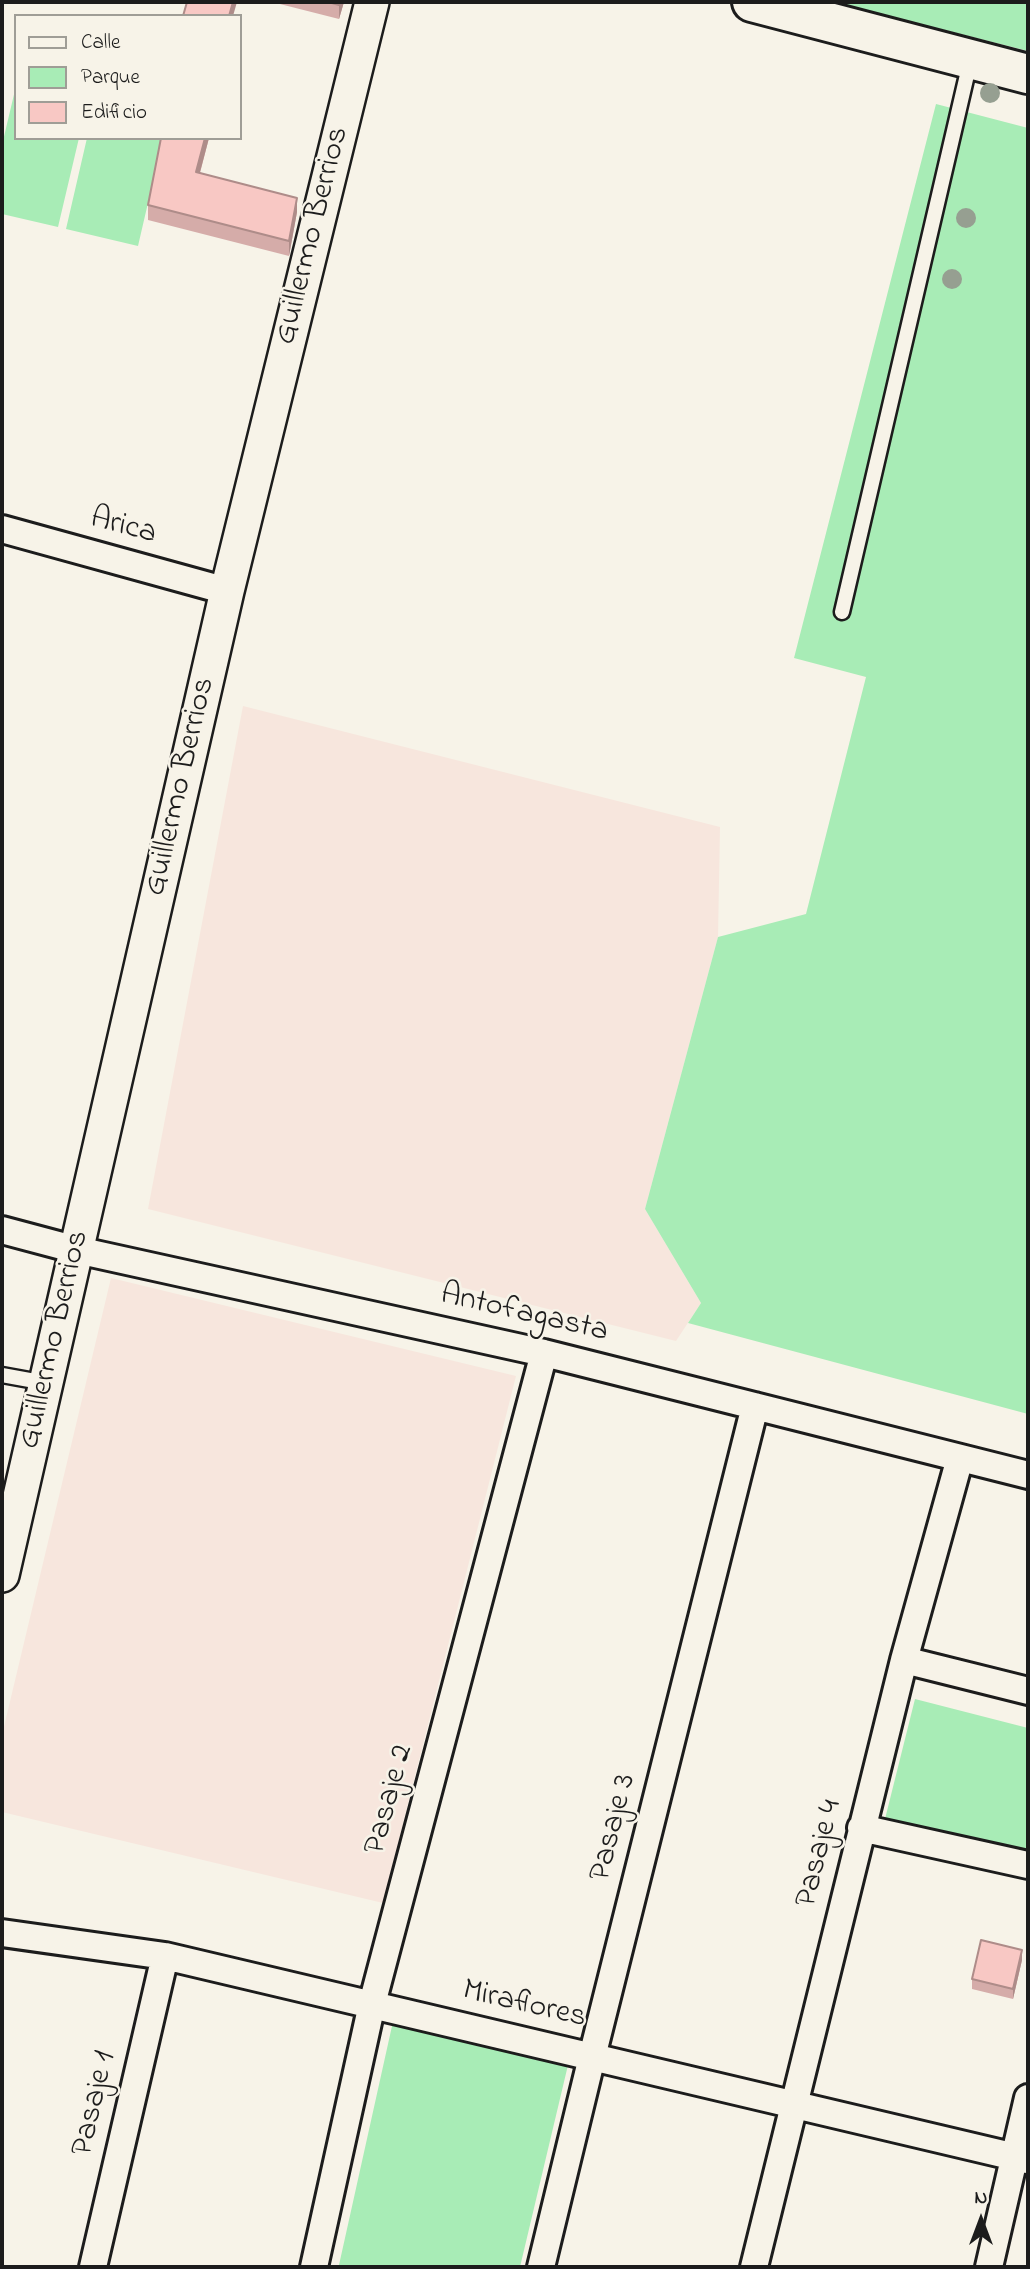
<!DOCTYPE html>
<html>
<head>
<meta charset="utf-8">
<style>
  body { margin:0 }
  #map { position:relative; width:1030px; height:2269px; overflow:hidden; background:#f7f3e8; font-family:"Indie Flower",sans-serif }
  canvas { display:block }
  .frame { position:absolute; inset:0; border:4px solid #1c1c1c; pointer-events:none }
  .legend { position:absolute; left:14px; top:14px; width:228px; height:126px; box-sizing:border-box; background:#f7f3e8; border:2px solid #9f9d96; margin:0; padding:9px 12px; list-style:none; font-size:21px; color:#1c1c1c }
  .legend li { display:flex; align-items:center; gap:14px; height:35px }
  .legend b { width:35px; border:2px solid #9f9d96 }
  .north { position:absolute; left:946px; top:2185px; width:70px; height:70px; -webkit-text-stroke:5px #f7f3e8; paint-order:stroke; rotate:0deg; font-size:19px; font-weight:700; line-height:28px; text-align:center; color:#1c1c1c }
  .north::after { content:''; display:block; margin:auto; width:24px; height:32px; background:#1c1c1c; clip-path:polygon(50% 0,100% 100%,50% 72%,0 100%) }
</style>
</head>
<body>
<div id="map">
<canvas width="1030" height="2269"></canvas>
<div class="frame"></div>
<ul class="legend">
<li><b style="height:9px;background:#f7f3e8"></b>Calle</li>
<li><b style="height:19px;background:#a8ecb6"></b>Parque</li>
<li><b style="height:19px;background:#f8c8c4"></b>Edificio</li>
</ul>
<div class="north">N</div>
</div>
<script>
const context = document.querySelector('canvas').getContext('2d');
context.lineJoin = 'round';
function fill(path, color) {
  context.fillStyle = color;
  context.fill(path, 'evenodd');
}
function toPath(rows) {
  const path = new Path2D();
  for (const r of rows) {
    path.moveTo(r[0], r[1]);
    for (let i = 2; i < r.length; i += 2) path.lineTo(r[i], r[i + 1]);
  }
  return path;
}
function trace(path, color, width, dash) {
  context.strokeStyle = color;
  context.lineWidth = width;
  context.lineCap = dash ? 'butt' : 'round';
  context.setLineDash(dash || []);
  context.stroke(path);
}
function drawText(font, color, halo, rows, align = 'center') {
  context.font = font + ' "Indie Flower",sans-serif';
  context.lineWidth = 5;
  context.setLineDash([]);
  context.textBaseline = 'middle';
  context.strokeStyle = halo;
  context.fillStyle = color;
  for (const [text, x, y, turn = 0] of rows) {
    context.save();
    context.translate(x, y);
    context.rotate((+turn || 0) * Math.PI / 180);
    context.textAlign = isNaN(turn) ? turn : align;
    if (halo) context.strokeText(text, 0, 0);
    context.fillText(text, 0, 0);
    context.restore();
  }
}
fill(toPath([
  [243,706,720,827,718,937,645,1209,701,1303,676,1341,148,1209],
  [111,1278,516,1376,383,1903,2,1812,2,1735]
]), '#f7e6dd');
fill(toPath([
  [833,2,1028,2,1028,51],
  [16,86,16,138,79,138,58,227,2,214,2,145],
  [936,104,1028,128,1028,1414,688,1323,701,1303,645,1209,718,937,806,914,866,677,794,658],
  [87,138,163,138,138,246,66,229],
  [915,1699,1028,1728,1028,1853,885,1819],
  [394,2017,568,2065,520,2267,339,2265]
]), '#a8ecb6');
const service = toPath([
  [842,612,970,62],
  [2,1375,46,1383]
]);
const minor = toPath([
  [2,529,227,591],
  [2,1230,77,1250,544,1353,1028,1475],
  [904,1660,1028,1691],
  [861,1828,1028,1865],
  [2,1933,165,1956,1028,2160],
  [93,2267,165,1956],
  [314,2267,372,2004,544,1353],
  [541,2267,592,2057,755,1406],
  [754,2267,904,1660,960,1458],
  [989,2267,1028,2098]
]);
const tertiary = toPath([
  [2,1575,227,591,372,2]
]);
const primary = toPath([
  [752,2,1028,74]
]);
trace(service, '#1c1c1c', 19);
trace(minor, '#1c1c1c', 32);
trace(tertiary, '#1c1c1c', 38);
trace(primary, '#1c1c1c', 44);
trace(service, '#f7f3e8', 14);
trace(minor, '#f7f3e8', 26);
trace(tertiary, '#f7f3e8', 33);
trace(primary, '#f7f3e8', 38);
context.fillStyle = '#969f91';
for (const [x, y] of [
  [990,93],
  [966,218],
  [952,279]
]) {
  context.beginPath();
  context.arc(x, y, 10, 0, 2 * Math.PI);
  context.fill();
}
fill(toPath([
  [272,2,344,2,339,19],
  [209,138,200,173,297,212,289,256,148,220,148,205],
  [1022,1960,1013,1999,972,1989,972,1979]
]), '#d5aca9');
fill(toPath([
  [233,2,237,2,233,16,229,16],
  [340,2,344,2,339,19,339,5],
  [205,138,209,138,196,187,196,172],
  [297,198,297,212,289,256,289,241],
  [1022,1950,1022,1960,1013,1999,1013,1989]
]), '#ae8c89');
const building = toPath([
  [187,2,233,2,229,16,183,16,187,2],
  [328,2,340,2,339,5,328,2],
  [161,138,205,138,196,172,297,198,289,241,148,205,161,138],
  [981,1940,1022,1950,1013,1989,972,1979,981,1940]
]);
fill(building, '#f8c8c4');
trace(building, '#ae8c89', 2);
drawText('32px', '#1c1c1c', '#f7f3e8', [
  ["Guillermo Berrios",314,236,-76],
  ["Arica",123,528,15],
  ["Guillermo Berrios",182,787,-77],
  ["Antofagasta",524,1315,13],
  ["Guillermo Berrios",56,1340,-77],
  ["Pasaje 2",391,1800,-75],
  ["Pasaje 3",615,1828,-76],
  ["Pasaje 4",821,1854,-76],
  ["Miraflores",524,2006,13],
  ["Pasaje 1",96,2104,-77]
]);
</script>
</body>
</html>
